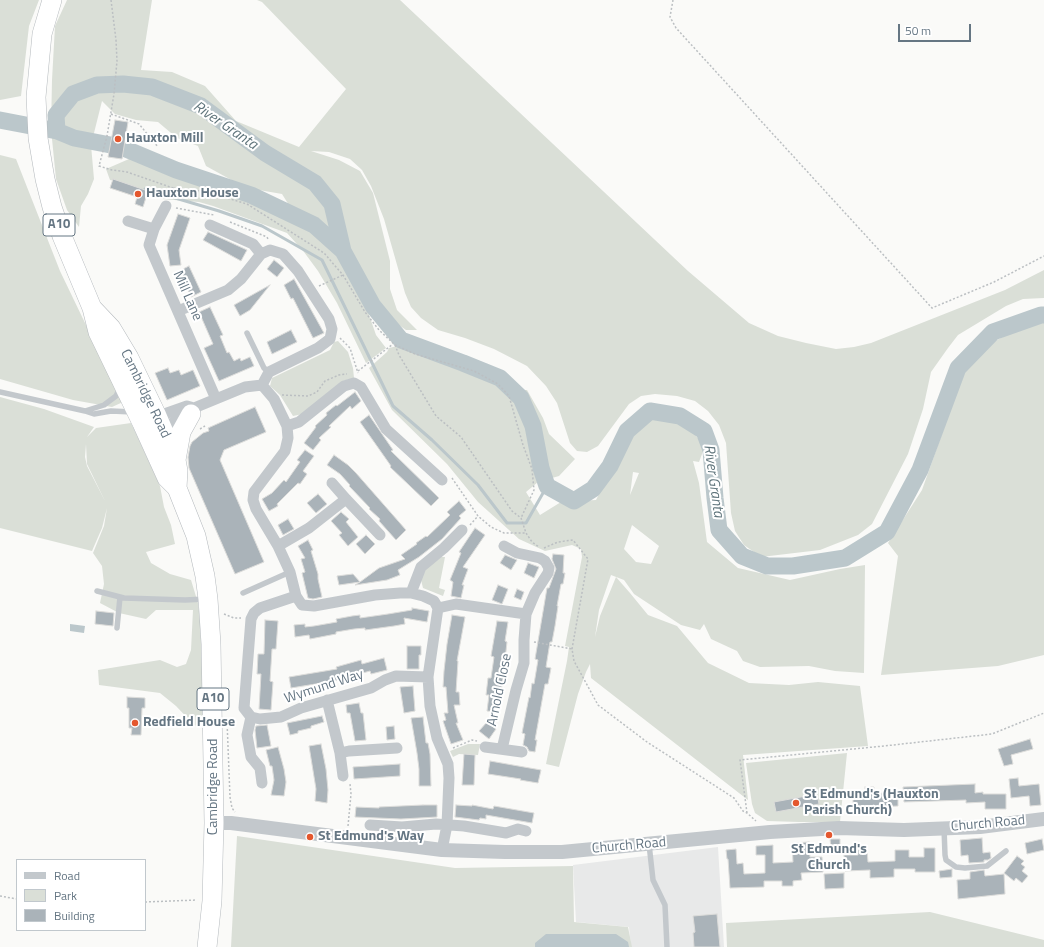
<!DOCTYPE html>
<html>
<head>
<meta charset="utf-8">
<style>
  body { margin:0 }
  #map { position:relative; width:1044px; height:947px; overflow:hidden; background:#fafaf8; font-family:"Titillium Web",sans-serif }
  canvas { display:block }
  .legend { position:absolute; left:16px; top:859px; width:130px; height:72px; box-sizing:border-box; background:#fff; border:1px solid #c1c8cd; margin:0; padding:5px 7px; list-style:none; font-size:12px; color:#657683 }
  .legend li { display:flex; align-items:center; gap:8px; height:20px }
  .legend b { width:20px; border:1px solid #c1c8cd }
  .scale { position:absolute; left:898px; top:24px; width:73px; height:18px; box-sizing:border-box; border:2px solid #657683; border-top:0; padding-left:5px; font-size:12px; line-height:14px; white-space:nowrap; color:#657683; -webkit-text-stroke:3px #fff; paint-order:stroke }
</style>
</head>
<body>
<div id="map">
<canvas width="1044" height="947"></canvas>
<ul class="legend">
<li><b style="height:5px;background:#c3c8cc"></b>Road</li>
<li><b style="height:11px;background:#dadfd7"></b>Park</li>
<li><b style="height:11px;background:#aab3b9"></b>Building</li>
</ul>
<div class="scale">50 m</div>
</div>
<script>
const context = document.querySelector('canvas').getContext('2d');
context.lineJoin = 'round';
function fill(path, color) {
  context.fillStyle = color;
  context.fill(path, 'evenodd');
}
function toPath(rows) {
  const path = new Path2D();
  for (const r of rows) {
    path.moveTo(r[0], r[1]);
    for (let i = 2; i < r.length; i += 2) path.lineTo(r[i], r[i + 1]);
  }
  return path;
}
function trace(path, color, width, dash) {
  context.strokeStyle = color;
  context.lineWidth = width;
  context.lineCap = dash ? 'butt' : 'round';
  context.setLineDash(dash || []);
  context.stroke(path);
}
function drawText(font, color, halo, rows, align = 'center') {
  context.font = font + ' "Titillium Web",sans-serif';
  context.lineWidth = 4;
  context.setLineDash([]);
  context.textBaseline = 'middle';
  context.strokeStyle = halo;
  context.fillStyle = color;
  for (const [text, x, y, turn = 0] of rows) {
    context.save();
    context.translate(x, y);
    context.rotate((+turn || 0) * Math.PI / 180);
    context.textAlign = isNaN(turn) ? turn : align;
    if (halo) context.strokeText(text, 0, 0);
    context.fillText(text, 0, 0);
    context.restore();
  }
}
fill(toPath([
  [718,847,724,947,631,947,629,927,576,922,573,865]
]), '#e8e9e9');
fill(toPath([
  [0,0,39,0,29,26,21,96,0,100],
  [67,0,152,0,141,70,172,72,205,86,236,121,299,147,346,89,262,2,257,0,400,0,688,271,749,323,778,336,806,343,836,349,854,347,871,343,1005,290,1044,270,1044,298,1023,299,1006,306,958,335,948,348,931,372,923,409,908,454,872,524,858,535,820,550,761,557,744,545,735,531,731,513,726,443,719,425,708,411,695,401,677,396,655,394,641,396,629,404,598,446,587,452,577,451,570,443,557,403,546,386,527,366,494,349,465,338,438,330,421,318,411,307,405,293,384,219,371,186,362,170,350,159,329,152,311,151,339,160,360,171,373,193,390,261,390,289,397,310,417,330,406,330,380,312,367,309,376,335,386,348,366,363,337,303,318,271,304,252,287,233,213,206,199,202,162,199,130,185,110,180,106,169,129,159,142,148,165,166,190,166,237,196,275,212,292,210,282,194,259,190,235,182,206,166,198,146,177,138,158,122,136,120,115,114,102,101,91,145,94,179,88,194,81,206,79,227,67,210,56,179,51,129,52,80,55,26],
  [0,155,16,159,60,271,123,402,112,407,73,400,0,379],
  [1044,323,1044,655,998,666,881,675,898,556,888,543,922,490,965,369,991,343,1028,324],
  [338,341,348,352,353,368,354,378,343,381,303,414,293,416,280,395,270,386,272,378,330,350,334,342],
  [406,344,476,370,510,390,527,390,543,418,549,434,575,459,559,476,538,482,526,492,540,515,561,502,596,500,625,443,638,427,649,418,684,422,705,446,699,462,693,461,699,483,707,542,738,568,790,580,840,569,865,565,864,673,835,671,809,666,760,667,743,661,737,651,711,639,704,624,700,630,681,625,634,594,624,580,611,575,599,610,595,637,600,616,616,577,630,593,648,615,677,626,708,663,749,683,789,685,818,682,860,686,868,746,743,755,748,800,591,678,590,664,586,672,578,694,559,767,546,764,567,661,569,647,565,646,582,557,581,549,572,545,545,551,519,539,478,502,447,464,392,410,369,368,387,352,389,348],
  [633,472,639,473,630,495],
  [632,525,659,546,651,564,636,562,624,549],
  [0,397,44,409,94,427,87,437,96,428,131,423,160,486,164,507,171,525,175,544,146,552,151,563,170,574,191,580,198,603,200,620,204,717,195,726,176,706,160,693,99,685,98,670,160,660,177,667,186,664,191,650,193,610,156,610,146,619,119,613,100,603,104,584,102,566,93,553,104,526,107,508,102,528,92,551,0,528],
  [86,444,87,464,105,501,87,466,85,457],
  [441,557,445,557,439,588,445,590,443,596,423,588,421,580,424,570],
  [468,744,480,744,478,755,459,754,453,757,450,751],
  [847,753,840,822,799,822,767,821,755,813,752,804,746,763],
  [237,836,455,868,573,866,574,922,628,927,632,947,231,947],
  [930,912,1044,940,1044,947,727,947,726,923]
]), '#dadfd7');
fill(toPath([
  [70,624,85,626,84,633,70,631],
  [546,934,616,934,628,942,629,947,535,947,535,943]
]), '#bbc7cb');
trace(toPath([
  [145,189,219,211,262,226,322,260,393,406,432,440,478,485,507,523,526,523,547,486]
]), '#bbc7cb', 3);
trace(toPath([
  [0,120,57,131,74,138,121,147,176,170,251,195,314,225,343,251,373,306,401,340,463,363,500,378,521,398,533,426,541,468,547,486,574,501,593,489,610,466,627,431,650,411,680,416,704,431,711,450,715,498,719,530,742,556,767,566,793,566,845,558,887,532,920,470,958,368,993,332,1041,315,1044,315],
  [57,131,56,115,73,94,97,85,123,84,152,87,201,106,265,153,315,183,332,204,343,251]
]), '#bbc7cb', 17);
const building = toPath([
  [115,120,128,122,122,159,108,157,115,120],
  [113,179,148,191,143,207,135,204,137,197,110,188,113,179],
  [178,214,190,218,179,250,181,265,170,266,167,245,178,214],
  [208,232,247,250,241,261,203,240,208,232],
  [274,260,284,268,277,277,267,269,274,260],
  [189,266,201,292,191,297,179,271,189,266],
  [294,279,324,333,313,338,293,298,291,299,284,285,294,279],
  [270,285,250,310,240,316,234,305,270,285],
  [210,307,223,335,220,336,227,353,229,352,234,361,240,358,241,361,250,357,254,366,219,381,204,348,213,344,199,312,210,307],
  [291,330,297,342,272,354,267,342,291,330],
  [168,368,170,373,179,370,181,375,193,370,200,386,167,400,155,373,168,368],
  [355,392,361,401,352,409,350,406,329,426,331,427,319,438,321,440,313,450,304,443,316,427,315,426,327,415,326,413,336,405,337,406,355,392],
  [255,407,266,432,224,450,220,460,264,562,235,574,189,468,188,457,190,446,192,442,203,433,209,431,208,428,255,407],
  [369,415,393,450,391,451,439,498,431,506,390,467,391,466,360,422,369,415],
  [305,450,314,456,303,471,307,474,300,484,298,483,277,504,278,506,269,511,262,499,272,493,284,480,286,482,300,462,297,460,305,450],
  [334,455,348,465,356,473,406,530,396,540,379,521,380,519,369,509,370,508,349,486,350,485,340,474,327,465,334,455],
  [318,494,327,504,316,513,307,503,318,494],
  [459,501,466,510,459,516,461,518,442,539,419,557,398,570,400,575,387,580,355,585,360,582,339,585,337,576,353,574,360,582,379,568,405,559,401,555,417,544,416,543,426,536,427,537,450,515,447,512,459,501],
  [341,512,349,519,346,522,358,537,348,546,339,535,342,533,331,521,341,512],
  [288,519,294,529,283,535,278,525,288,519],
  [475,528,485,535,463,567,468,569,462,585,464,585,461,598,451,596,453,582,450,580,461,553,459,552,475,528],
  [366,535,375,544,365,554,356,544,366,535],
  [308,540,313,550,311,551,318,574,318,579,322,597,313,599,308,598,302,573,305,572,301,559,305,558,298,546,308,540],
  [553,554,564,555,563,573,565,573,563,584,561,584,557,606,558,606,555,626,552,642,550,642,546,667,551,668,548,684,545,684,535,740,537,740,535,752,529,751,527,747,523,745,525,734,522,733,529,697,530,698,532,683,534,684,538,660,535,659,547,588,549,588,556,569,552,559,553,554],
  [505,555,517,560,511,570,500,563,505,555],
  [528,563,539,567,534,578,524,573,528,563],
  [498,585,508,589,502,604,492,600,498,585],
  [517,589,524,592,521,600,514,597,517,589],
  [412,608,429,611,427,622,404,618,405,624,394,626,365,630,365,628,354,629,336,632,336,634,310,639,309,635,295,637,294,625,305,624,305,627,314,626,337,622,336,619,352,616,360,615,360,618,388,614,412,610,412,608],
  [96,611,114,613,113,626,95,624,96,611],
  [452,615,465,617,457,661,458,661,456,692,459,692,460,705,454,705,458,723,456,723,463,740,451,744,443,721,446,720,444,713,448,713,446,687,443,687,444,671,447,644,452,615],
  [265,620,278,621,276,649,272,649,270,681,273,682,271,710,259,709,261,674,257,674,258,654,264,654,265,620],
  [497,621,508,622,505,641,507,642,505,660,508,660,505,679,503,679,498,712,487,711,489,695,486,695,488,678,491,678,494,657,491,656,497,621],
  [407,646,421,646,421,655,419,655,419,669,407,669,407,646],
  [384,658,387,670,371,674,370,671,334,681,291,688,289,677,337,669,336,667,361,660,362,664,384,658],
  [413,686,415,711,404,713,400,687,413,686],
  [127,697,145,698,145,708,142,708,141,735,131,735,132,728,129,728,129,708,127,708,127,697],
  [359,703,361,713,363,713,366,740,355,741,350,713,347,713,346,705,359,703],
  [322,716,324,722,311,726,311,728,298,731,298,733,290,735,287,723,322,716],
  [423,717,426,743,428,743,430,754,431,786,419,786,419,769,417,753,411,718,423,717],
  [487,722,496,729,489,739,479,731,487,722],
  [267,725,271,746,257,748,255,730,256,726,267,725],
  [394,726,395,739,387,740,386,727,394,726],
  [1030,739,1033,749,1011,755,1013,764,1004,766,998,749,1030,739],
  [321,744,326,769,328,790,327,803,315,801,316,789,309,746,321,744],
  [278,747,284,769,286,782,284,796,271,795,274,780,272,766,270,766,266,750,278,747],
  [464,754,475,755,474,785,462,785,464,754],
  [490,761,541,770,538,783,520,780,521,779,488,774,490,761],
  [400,764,400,776,354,779,353,767,400,764],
  [1018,778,1019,786,1039,784,1041,805,1030,806,1029,796,1011,798,1009,779,1018,778],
  [975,784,975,793,983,792,983,794,1006,794,1006,809,985,809,985,802,966,803,966,800,904,802,903,787,975,784],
  [865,787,874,787,874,793,885,793,885,796,898,796,898,806,853,808,853,797,865,797,865,787],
  [817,794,819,804,776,812,774,802,817,794],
  [423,805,437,805,437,817,401,819,355,817,356,807,379,808,379,807,423,805],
  [456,805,472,806,472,805,493,809,494,806,534,813,532,823,486,815,486,819,480,818,479,820,455,817,456,805],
  [982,838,983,853,990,852,991,858,988,860,984,860,984,862,969,863,968,855,961,856,960,840,982,838],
  [830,839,840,839,840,848,831,848,830,839],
  [1042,839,1044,850,1027,854,1025,843,1042,839],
  [809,842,810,857,822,857,823,872,801,873,802,880,793,881,793,886,782,886,782,881,764,881,764,887,730,888,728,859,727,859,726,850,736,849,737,864,743,863,744,874,765,873,765,855,756,855,756,846,773,845,773,863,793,862,792,843,809,842],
  [924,848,935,848,935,872,915,872,915,869,894,869,894,877,870,878,870,870,845,871,844,855,858,855,858,850,867,850,868,862,895,861,895,850,909,850,909,857,924,857,924,848],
  [1017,856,1024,861,1021,864,1025,867,1022,871,1028,876,1022,883,1016,878,1014,881,1004,873,1017,856],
  [952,869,952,877,940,878,939,871,952,869],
  [984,870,985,876,1004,874,1005,894,958,899,957,880,970,879,970,872,984,870],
  [844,873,844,888,825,889,824,874,844,873],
  [717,914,720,947,694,947,693,933,695,932,693,916,717,914]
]);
fill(building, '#aab3b9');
trace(building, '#dcdcda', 1);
const trunk = toPath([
  [52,0,42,34,36,97,38,138,45,179,52,207,62,236,92,308,98,332,142,423,167,478,177,488,196,536,205,576,208,599,211,644,214,823,212,901,207,947],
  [93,309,111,328,129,358,157,416,176,460,178,471,177,488],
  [176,460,181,432,191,414]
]);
trace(trunk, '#b4b9bd', 20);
trace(toPath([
  [111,0,116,40,117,61,114,94,107,136,99,166,112,170,127,172,173,188,169,197],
  [673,0,670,17,676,28,932,308,994,282,1044,256],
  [111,114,139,124,158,147],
  [173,188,207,192,247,204,324,253,343,275,365,312,379,330,395,345,415,354,474,371,498,384,509,396,523,445,532,469,534,490,521,518],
  [176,208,214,215],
  [230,222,267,237,268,239],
  [319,286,343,275],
  [340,338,350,348,358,373],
  [395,345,399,355,436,416,461,437,512,511,521,518,526,533,532,542,539,547],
  [358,371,393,344],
  [282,395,308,396,317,392,325,381,339,375,347,374],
  [200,429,205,426],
  [452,478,478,516,491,527,504,533,526,533],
  [470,525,478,516],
  [544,548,558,542,573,540,588,559,572,649,574,661,598,705,647,742,734,798,743,811,747,813,756,821],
  [224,614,234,618,241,618],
  [534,642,572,649],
  [227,721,230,797,232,808,235,812],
  [453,748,472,740,477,741],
  [747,813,740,760,884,746,992,734,1044,713],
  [348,826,351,794,350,784],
  [0,896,17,899],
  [145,902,197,900]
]), '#bbbfc2', 1.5, [2, 2]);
trace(toPath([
  [247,333,264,368,269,372],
  [0,392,85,411,94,414,111,411,133,412],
  [85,411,104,405,116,396,120,388],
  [97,591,124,598,185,600,206,599],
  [243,593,290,572],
  [117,628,120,597],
  [944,828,945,855,946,860,956,867,965,868,987,866,1006,851],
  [649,844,653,880,665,905,667,947]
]), '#c3c8cc', 5.5);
trace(toPath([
  [128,221,154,229,149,245,216,399],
  [210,225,253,244,261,254],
  [154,229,166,206],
  [178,311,228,290,241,279,261,254,270,250,283,254,298,271,329,319,332,329,330,339,318,348,269,372,262,385],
  [194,408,245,387,262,385,274,399,287,426,288,438,285,451,254,492,253,500,256,509,278,546,290,572,296,596,302,605,314,606,375,595,400,593,411,593,423,596,434,601,438,608,428,677,430,706,437,738,448,764,449,778,447,825,442,850],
  [153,418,187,406,194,408],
  [287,426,299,422,344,386,354,383,361,387,386,429,442,480],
  [158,430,189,415],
  [332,483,346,499,380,535],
  [278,546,309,528,346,499],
  [411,593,421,567,444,548,462,530],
  [296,596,260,608,254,613,251,619,244,708,251,717,260,719,281,717,301,708,371,688,385,680,396,676,428,677],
  [438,608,456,604,526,614],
  [327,700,340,753,343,776],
  [251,717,247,735,251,757,260,768,262,783],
  [485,747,522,752],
  [502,749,516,690,524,663,524,640,526,614,535,593,548,573,549,568,545,561,540,558,517,553,504,546],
  [340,753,349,751,397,748],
  [370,825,402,827,436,824,464,826,506,833,518,829,526,831]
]), '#c3c8cc', 11);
trace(toPath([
  [214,823,231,823,442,850,505,852,562,852,770,832,839,828,904,830,980,827,1044,819]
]), '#c3c8cc', 14);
trace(trunk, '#fff', 19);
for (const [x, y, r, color] of [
  [118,139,4,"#e4572e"],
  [138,194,4,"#e4572e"],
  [135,723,4,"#e4572e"],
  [796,803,4,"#e4572e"],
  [829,835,4,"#e4572e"],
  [310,837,4,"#e4572e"]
]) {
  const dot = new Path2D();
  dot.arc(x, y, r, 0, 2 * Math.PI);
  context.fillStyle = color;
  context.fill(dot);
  trace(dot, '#fff', 1.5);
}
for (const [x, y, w] of [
  [59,225,32],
  [213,699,32]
]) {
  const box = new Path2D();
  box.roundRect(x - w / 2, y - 11, w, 22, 3);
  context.fillStyle = '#fff';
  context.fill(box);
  trace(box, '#657683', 1);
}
drawText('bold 13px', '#657683', null, [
  ["A10",59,225],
  ["A10",213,699]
]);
drawText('bold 14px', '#657683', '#fff', [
  ["Hauxton Mill",126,139],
  ["Hauxton House",146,194],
  ["Redfield House",143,723],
  ["St Edmund's (Hauxton",804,795],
  ["Parish Church)",804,811],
  ["St Edmund's Way",318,837],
  ["St Edmund's",829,850,"center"],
  ["Church",829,866,"center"]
], 'left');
drawText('14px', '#657683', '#fff', [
  ["Mill Lane",187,296,66],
  ["Cambridge Road",145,394,64],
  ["Wymund Way",324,687,-18],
  ["Arnold Close",500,690,-78],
  ["Cambridge Road",214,787,-90],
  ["Church Road",988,824,-5],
  ["Church Road",629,846,-5]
]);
drawText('italic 15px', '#60757c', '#fff', [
  ["River Granta",225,126,34],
  ["River Granta",713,481,82]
]);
</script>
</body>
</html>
